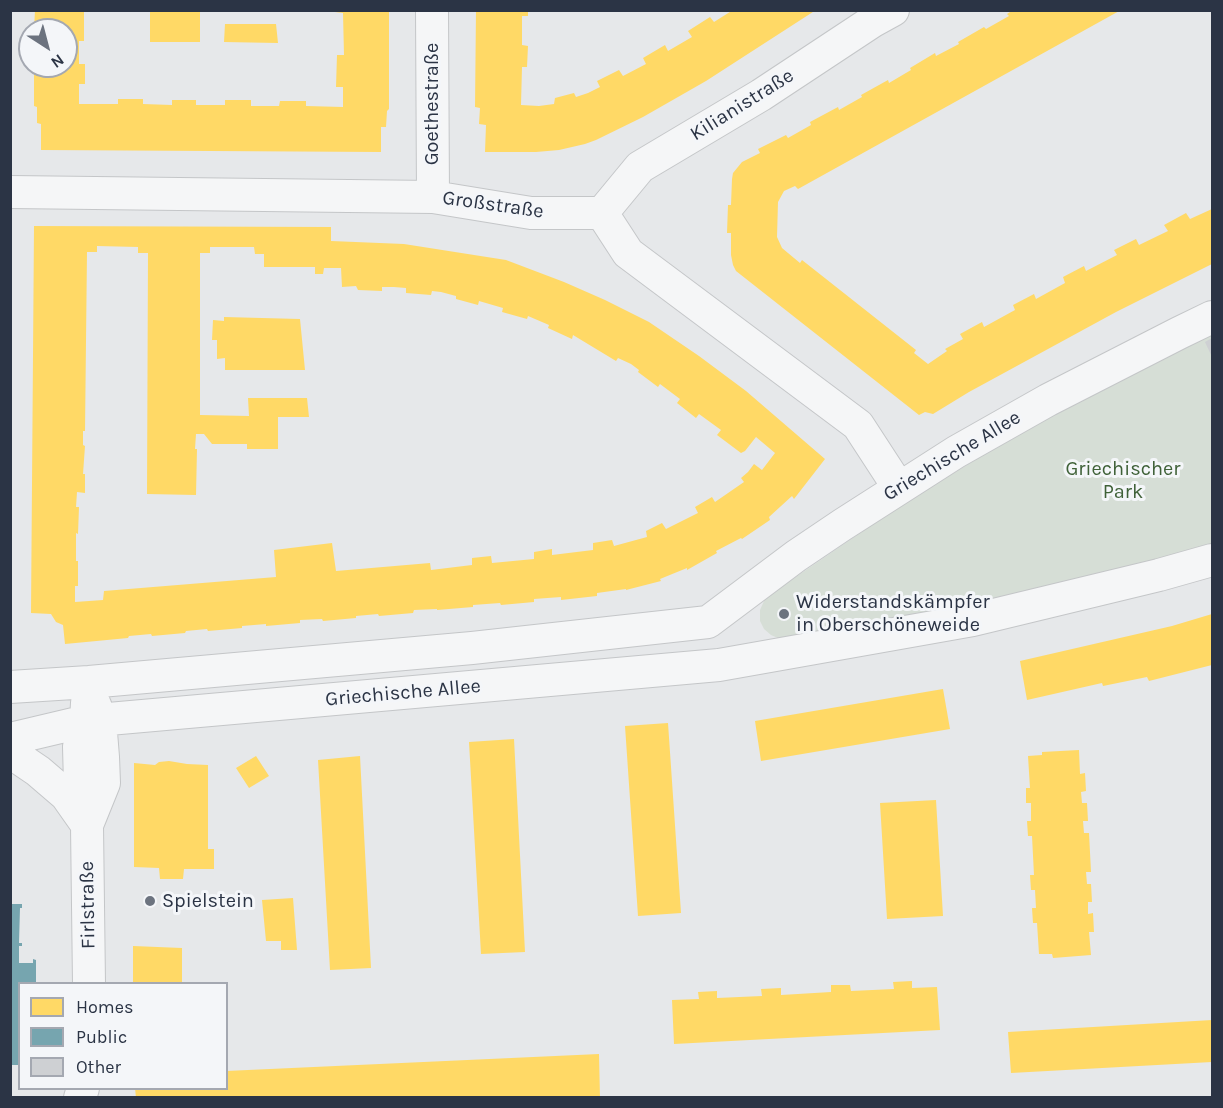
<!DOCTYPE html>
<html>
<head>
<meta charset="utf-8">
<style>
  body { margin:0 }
  #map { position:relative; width:1223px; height:1108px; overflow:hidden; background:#e6e8ea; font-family:Karla,sans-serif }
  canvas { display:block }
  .frame { position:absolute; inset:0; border:12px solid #2b3445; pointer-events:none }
  .legend { position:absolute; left:18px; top:982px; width:210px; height:108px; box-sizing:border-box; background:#f4f6f9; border:2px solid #a4a8b1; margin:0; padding:8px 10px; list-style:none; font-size:18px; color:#2b3445 }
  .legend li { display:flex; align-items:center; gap:12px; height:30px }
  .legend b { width:30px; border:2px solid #a4a8b1 }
  .north { position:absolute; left:18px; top:18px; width:60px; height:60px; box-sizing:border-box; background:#f4f6f9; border:2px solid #a4a8b1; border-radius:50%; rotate:144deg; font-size:16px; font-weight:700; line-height:24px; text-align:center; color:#2b3445 }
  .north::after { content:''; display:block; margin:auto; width:21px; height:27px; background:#6c737f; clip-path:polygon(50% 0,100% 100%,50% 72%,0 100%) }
</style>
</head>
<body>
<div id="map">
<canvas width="1223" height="1108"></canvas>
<div class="frame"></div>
<ul class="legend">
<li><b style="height:16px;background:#ffd966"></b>Homes</li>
<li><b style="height:16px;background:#76a5af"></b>Public</li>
<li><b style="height:16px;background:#ced0d3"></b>Other</li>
</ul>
<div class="north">N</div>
</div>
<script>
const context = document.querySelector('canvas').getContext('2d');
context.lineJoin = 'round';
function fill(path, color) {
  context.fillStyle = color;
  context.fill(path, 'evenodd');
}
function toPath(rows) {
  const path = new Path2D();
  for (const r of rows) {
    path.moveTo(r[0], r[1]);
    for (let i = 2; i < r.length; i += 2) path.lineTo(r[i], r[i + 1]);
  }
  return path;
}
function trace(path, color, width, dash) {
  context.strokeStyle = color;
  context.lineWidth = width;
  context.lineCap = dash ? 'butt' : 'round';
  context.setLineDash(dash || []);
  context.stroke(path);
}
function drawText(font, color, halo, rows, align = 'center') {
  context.font = font + ' Karla,sans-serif';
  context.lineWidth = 6;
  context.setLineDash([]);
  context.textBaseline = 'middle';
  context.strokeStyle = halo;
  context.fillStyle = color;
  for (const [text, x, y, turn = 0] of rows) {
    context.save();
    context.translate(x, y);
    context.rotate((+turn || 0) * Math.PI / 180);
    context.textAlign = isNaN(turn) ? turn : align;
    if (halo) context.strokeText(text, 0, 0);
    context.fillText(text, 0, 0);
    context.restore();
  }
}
fill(toPath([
  [1212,334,1212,548,925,616,780,639,771,635,764,629,760,621,760,610,764,601,768,596,879,520,950,475,1020,433,1147,365]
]), '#d6ded6');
fill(toPath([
  [35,10,84,10,84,41,79,41,79,64,85,64,85,84,79,84,79,104,118,104,118,99,143,99,143,104,172,105,172,100,196,100,196,105,225,105,225,100,251,100,251,106,279,106,280,101,306,101,306,106,343,107,343,87,336,87,337,55,344,55,343,13,335,12,335,10,389,10,389,109,387,111,386,127,381,127,381,152,41,150,41,124,37,123,37,107,34,106,34,66,66,66,66,30,34,30],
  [150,10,200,10,200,42,150,42],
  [476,10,528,10,528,16,522,16,522,45,528,46,527,67,522,67,521,105,539,106,554,104,555,98,574,93,576,97,588,93,600,87,597,81,619,70,623,76,646,64,643,58,665,45,668,51,692,37,688,31,710,17,714,22,733,10,816,10,706,81,643,117,596,140,585,144,559,150,536,152,485,152,486,125,479,124,480,108,475,107],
  [1013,10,1121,10,798,189,795,186,784,191,778,202,777,237,782,248,800,263,802,260,916,350,914,353,928,364,947,351,945,349,963,339,960,334,982,322,984,327,1015,310,1013,305,1034,294,1036,299,1065,283,1063,277,1084,266,1086,271,1117,255,1114,250,1136,239,1139,245,1168,231,1164,225,1186,213,1190,219,1212,209,1212,264,1116,312,969,392,933,414,925,412,919,415,736,271,733,265,731,255,731,233,727,233,728,205,731,205,732,179,733,173,742,162,760,153,758,149,786,135,788,138,811,125,810,122,838,107,839,110,862,97,861,95,888,80,889,83,911,70,910,68,935,53,936,56,959,44,958,42,984,27,986,29,1009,16,1007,14],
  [225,24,276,24,278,43,224,42],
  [34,226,331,227,331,241,404,244,506,260,564,282,605,300,649,322,699,356,746,391,825,459,794,499,792,496,769,517,770,520,742,539,741,538,716,551,717,553,687,570,687,568,660,579,661,581,626,590,626,589,597,593,597,596,561,600,561,597,534,599,534,602,501,605,500,603,473,605,473,607,437,610,437,609,414,610,413,613,379,616,378,614,356,616,356,618,323,621,322,619,300,620,300,623,266,626,266,624,242,626,242,628,208,631,207,629,186,631,185,633,152,636,151,634,129,636,128,638,65,644,63,625,56,622,51,614,31,613],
  [97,246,138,247,138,253,148,253,147,494,196,495,197,449,195,449,196,434,204,434,212,444,247,444,247,449,278,449,278,417,309,417,307,398,248,398,249,416,200,415,200,253,210,253,210,247,254,247,255,254,264,254,264,267,315,267,315,274,323,274,324,268,341,268,342,287,356,286,358,290,382,291,382,287,394,287,406,288,406,293,431,295,432,291,441,292,456,296,456,299,478,305,479,301,503,308,502,312,527,319,528,316,549,325,548,328,572,339,573,335,616,361,618,358,631,364,639,370,638,372,658,387,660,384,680,399,677,403,696,418,699,414,721,430,717,435,741,453,745,451,756,437,775,453,762,470,754,464,748,472,741,478,744,482,715,502,712,497,695,507,698,513,666,529,662,523,646,531,647,537,614,546,612,540,593,543,593,550,552,555,552,549,534,552,534,559,492,563,491,556,472,558,472,565,431,570,430,563,336,571,332,543,274,550,276,577,104,591,103,600,75,602,75,586,78,586,78,561,76,561,76,533,78,534,79,507,76,507,77,492,85,493,85,474,83,474,85,446,83,445,83,431,85,431,87,252,97,252],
  [224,317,300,319,305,370,225,370,225,358,217,359,217,340,212,340,213,320,224,321],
  [1212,614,1212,665,1149,681,1147,677,1103,686,1102,683,1027,700,1020,661,1172,626],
  [943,689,950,729,761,761,755,721],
  [668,723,681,913,638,916,625,726],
  [514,739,525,952,481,954,469,742],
  [1079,750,1080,774,1085,773,1086,791,1081,792,1082,803,1087,803,1088,821,1083,821,1084,833,1089,833,1091,872,1086,872,1087,884,1091,884,1092,902,1088,902,1088,914,1093,913,1094,932,1089,932,1091,955,1053,958,1052,954,1039,954,1037,923,1033,923,1032,908,1036,908,1035,890,1031,890,1030,875,1034,875,1032,836,1028,836,1027,821,1031,821,1031,803,1026,803,1026,788,1030,788,1028,756,1042,755,1042,752],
  [256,756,269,776,249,788,236,768],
  [360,756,371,968,330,970,318,760],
  [169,761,187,764,208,765,208,849,214,849,214,869,184,869,183,879,160,879,159,868,134,867,134,763,155,765,159,762],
  [936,800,943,916,887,919,880,803],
  [293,898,297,950,281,950,281,941,266,941,262,900],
  [133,946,182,948,182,984,133,984],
  [912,981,912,988,937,987,940,1030,674,1044,672,1000,699,999,698,992,717,991,717,998,762,996,761,989,781,988,781,995,831,992,831,985,850,985,851,991,894,989,893,982],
  [1212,1020,1212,1062,1011,1073,1008,1032],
  [599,1054,600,1098,136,1098,135,1088,226,1088,226,1071]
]), '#ffd966');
fill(toPath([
  [10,904,22,904,22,908,20,908,19,943,22,943,22,946,19,946,19,963,33,963,33,959,36,960,36,984,20,984,20,1065,10,1065]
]), '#76a5af');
fill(toPath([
  [1212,338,1212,357,1205,342]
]), '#ced0d3');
const street = toPath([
  [432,10,433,197],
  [10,192,433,197,531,213,602,213],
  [602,213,628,253,858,425,899,488],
  [602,213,640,167,761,95,873,21,893,10],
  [10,687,89,682,472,648,708,622,796,556,842,525,956,452,1048,400,1179,333,1212,317],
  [87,703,86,721,79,747,80,783,87,826,89,984],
  [10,739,86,721,719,665,973,620,1159,575,1212,560],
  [10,752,38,771,66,795,85,822],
  [87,825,104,783,103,757,100,720,95,705],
  [80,1098,83,1088]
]);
trace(street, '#c4c6c8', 34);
trace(street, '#f5f6f7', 32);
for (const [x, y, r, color] of [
  [784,614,6,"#6c737f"],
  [150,901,6,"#6c737f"]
]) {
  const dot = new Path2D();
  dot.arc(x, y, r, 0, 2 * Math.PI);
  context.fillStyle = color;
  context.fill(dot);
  trace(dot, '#f4f6f9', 2);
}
drawText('20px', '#2b3445', '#f4f6f9', [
  ["Goethestraße",432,104,-90],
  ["Kilianistraße",742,105,-32],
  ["Großstraße",493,205,8],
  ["Griechische Allee",952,456,-31],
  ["Griechische Allee",403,693,-5],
  ["Firlstraße",88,905,-91]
]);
drawText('20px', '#3f6138', '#f4f6f9', [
  ["Griechischer",1123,469],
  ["Park",1123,492]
]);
drawText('20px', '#2b3445', '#f4f6f9', [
  ["Widerstandskämpfer",796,602],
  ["in Oberschöneweide",796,625],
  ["Spielstein",162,901]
], 'left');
</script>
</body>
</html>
